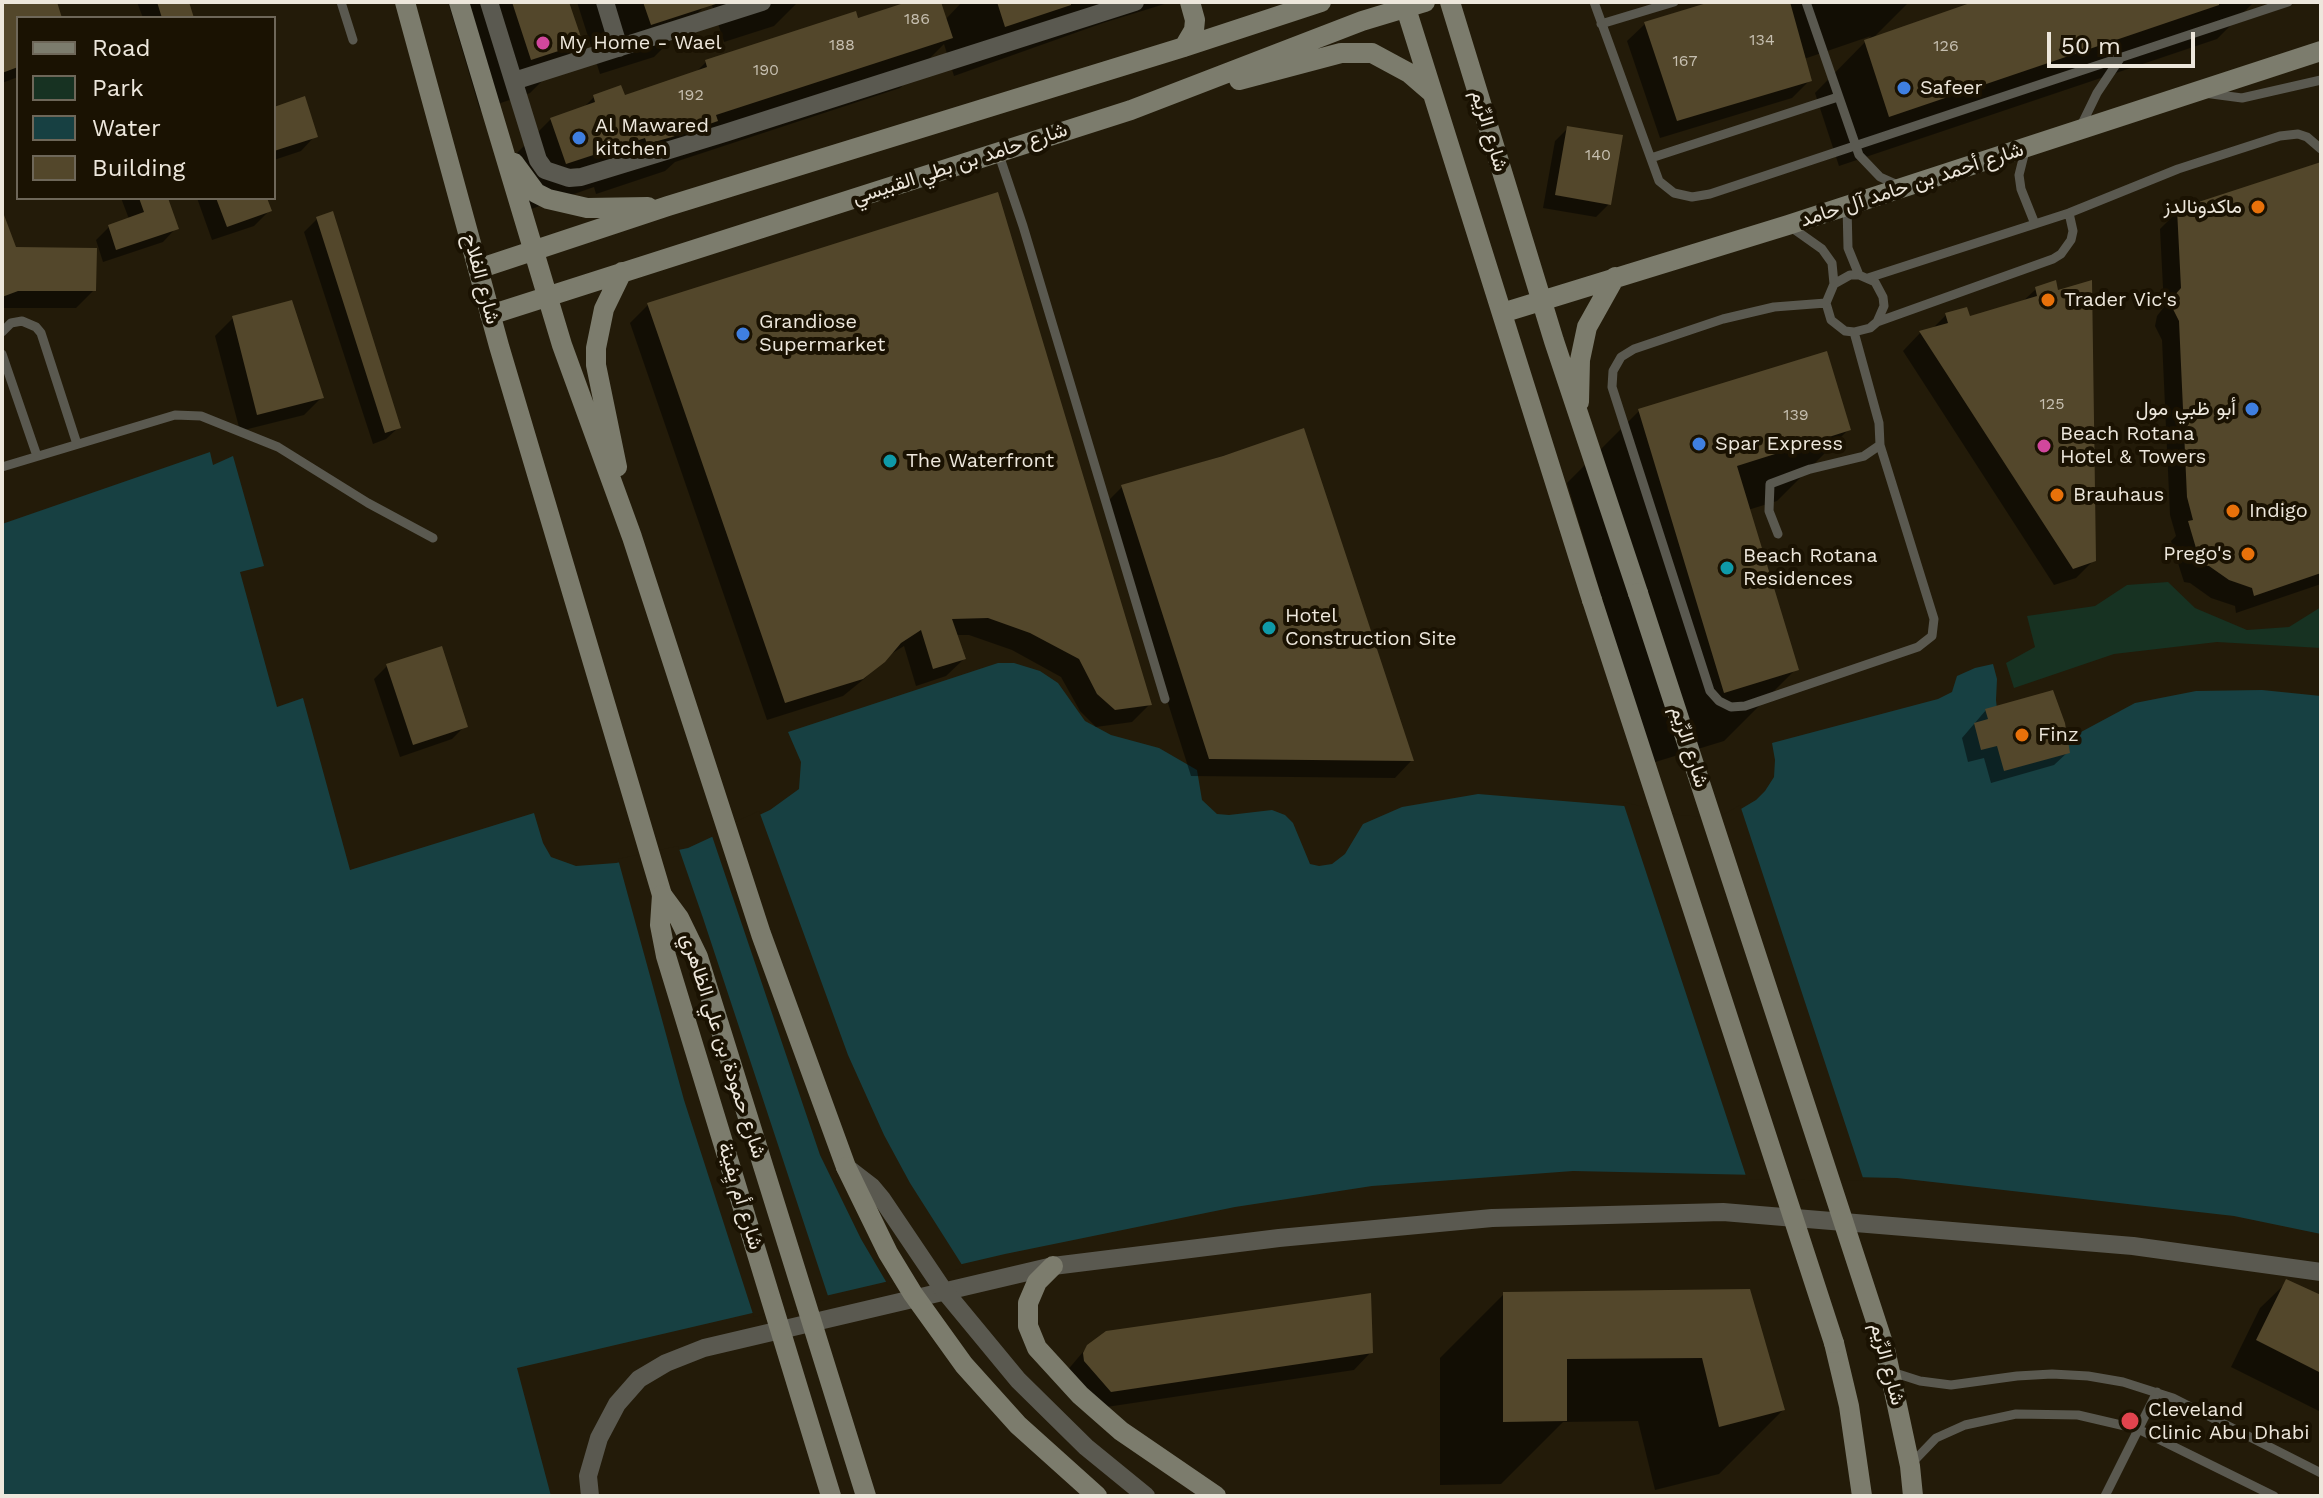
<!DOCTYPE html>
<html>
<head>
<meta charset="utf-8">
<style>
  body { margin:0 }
  #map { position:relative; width:2323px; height:1498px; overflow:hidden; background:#231b09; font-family:"Work Sans",sans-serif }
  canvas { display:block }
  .frame { position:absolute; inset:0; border:4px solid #ede7dc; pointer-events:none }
  .legend { position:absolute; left:16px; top:16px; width:260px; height:184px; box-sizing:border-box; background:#1a1202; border:2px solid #6e6759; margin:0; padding:10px 14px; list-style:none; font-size:24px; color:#ede7dc }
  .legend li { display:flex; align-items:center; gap:16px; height:40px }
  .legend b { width:40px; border:2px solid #6e6759 }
  .scale { position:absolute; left:2047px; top:32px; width:148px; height:36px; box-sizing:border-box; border:4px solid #ede7dc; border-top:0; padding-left:10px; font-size:24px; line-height:28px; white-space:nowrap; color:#ede7dc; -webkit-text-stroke:6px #1a1202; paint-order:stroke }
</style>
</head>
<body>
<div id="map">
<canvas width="2323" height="1498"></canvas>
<div class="frame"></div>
<ul class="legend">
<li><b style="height:10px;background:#7c7c6d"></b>Road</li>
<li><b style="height:22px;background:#173222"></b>Park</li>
<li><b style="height:22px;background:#174042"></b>Water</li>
<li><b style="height:22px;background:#53472b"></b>Building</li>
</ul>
<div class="scale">50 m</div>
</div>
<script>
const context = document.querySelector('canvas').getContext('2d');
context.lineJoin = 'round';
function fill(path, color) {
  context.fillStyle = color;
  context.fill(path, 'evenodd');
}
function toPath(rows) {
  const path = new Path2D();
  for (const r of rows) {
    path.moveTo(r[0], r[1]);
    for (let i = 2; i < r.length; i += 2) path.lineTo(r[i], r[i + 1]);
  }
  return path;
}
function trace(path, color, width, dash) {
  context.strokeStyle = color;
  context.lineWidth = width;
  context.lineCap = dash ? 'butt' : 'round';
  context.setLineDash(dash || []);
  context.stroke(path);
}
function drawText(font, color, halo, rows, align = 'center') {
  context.font = font + ' "Work Sans",Vazirmatn,sans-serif';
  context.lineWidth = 8;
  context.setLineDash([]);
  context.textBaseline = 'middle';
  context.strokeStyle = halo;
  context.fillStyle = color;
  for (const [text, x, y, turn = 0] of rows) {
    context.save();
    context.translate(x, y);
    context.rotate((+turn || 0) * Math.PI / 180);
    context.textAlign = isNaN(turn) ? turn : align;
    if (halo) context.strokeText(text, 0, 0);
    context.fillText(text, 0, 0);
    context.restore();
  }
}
fill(toPath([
  [2168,582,2195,608,2247,630,2289,627,2321,607,2321,648,2217,642,2114,654,2014,688,2006,663,2035,647,2027,616,2095,606,2127,585]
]), '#173222');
fill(toPath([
  [210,452,213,465,233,456,264,566,240,572,277,707,303,698,350,870,534,813,543,843,551,857,576,866,616,863,688,848,770,810,799,789,801,762,788,732,998,663,1014,663,1040,671,1058,683,1085,721,1111,735,1159,748,1197,770,1202,800,1217,814,1229,815,1272,810,1285,815,1293,823,1310,864,1319,866,1332,864,1345,854,1363,824,1402,807,1478,794,1624,806,1678,819,1719,822,1756,800,1765,791,1774,777,1775,760,1772,743,1938,699,1952,692,1957,676,1975,668,1993,664,1997,679,1996,700,1998,719,2050,742,2081,732,2135,703,2196,691,2262,690,2321,696,2321,1234,2234,1216,1897,1178,1573,1171,1372,1186,1235,1207,1005,1254,517,1368,551,1496,2,1496,2,524]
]), '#174042');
fill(toPath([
  [1623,802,1679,815,1718,818,1740,805,1864,1181,1747,1179],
  [759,811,848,1055,884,1135,910,1183,964,1268,888,1285,861,1239,820,1155,711,833],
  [678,846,703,918,829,1299,754,1317,684,1100,618,859]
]), '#231b09');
fill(toPath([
  [2,2,55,2,60,18,18,18,18,77,2,83],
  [137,2,187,2,192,18,143,18],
  [448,2,568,2,580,43,530,93,480,110],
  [577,2,703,2,705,6,654,57,600,74],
  [711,2,798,2,774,26,724,42],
  [913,2,939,2,945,20,962,2,1171,2,1103,23,954,76,944,44,900,88,675,162,665,171,596,194,594,187,517,214,500,170,551,119,583,108,594,97,623,97,695,73,706,62],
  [1717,2,1909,2,1871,40,1984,2,2254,2,2217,39,1839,166,1815,93,1871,36,1804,59,1810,80,1792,98,1660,138,1627,41,1645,24],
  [274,109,315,136,301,151,274,160],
  [1568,128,1609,204,1596,217,1543,208,1555,141],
  [2321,164,2321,584,2236,613,2235,606,2211,598,2190,583,2184,582,2171,541,2176,536,2170,515,2162,340,2155,326,2157,316,2164,307,2160,229,2178,211],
  [121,198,166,198,176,228,163,242,103,262,96,240,109,227,129,219],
  [197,198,265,198,269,211,254,226,212,240],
  [2,214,14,249,94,290,76,308,2,308],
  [317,219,399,427,386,439,373,444,304,232],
  [2036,289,2094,560,2076,578,2054,585,1903,351,1920,333,1931,330,1946,315,1969,319,2021,303],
  [648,305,1150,704,1132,722,1096,727,1080,711,1061,677,1012,650,969,635,955,635,964,659,946,676,916,686,904,646,886,657,864,679,843,696,767,720,630,323],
  [233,318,322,397,304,415,240,431,215,336],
  [1639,411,1849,429,1777,501,1748,510,1796,669,1724,741,1652,763,1567,483],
  [1303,431,1412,760,1395,778,1191,776,1105,504,1122,487],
  [387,666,465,726,452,739,400,757,374,679],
  [1986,710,2068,752,2054,765,1991,783,1984,758,1968,762,1962,738],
  [2287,1282,2321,1299,2321,1412,2231,1367,2260,1308],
  [1748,1291,1783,1410,1719,1474,1655,1490,1638,1421,1563,1422,1501,1484,1440,1485,1440,1358,1504,1294],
  [1088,1346,1371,1352,1354,1370,1093,1409,1066,1372]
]), '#0007');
fill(toPath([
  [2,2,57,2,62,18,18,18,18,67,2,73],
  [157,2,189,2,194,18,162,18],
  [512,2,569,2,583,43,531,60],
  [643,2,722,2,651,25],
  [907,2,941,2,953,38,716,115,718,121,672,137,647,144,645,138,566,164,550,118,595,102,593,95,621,85,625,95,707,67,705,60,856,11,858,18],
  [997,2,1071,2,1071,5,1005,27],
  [1710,2,1790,2,1812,81,1677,121,1644,22],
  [1973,2,2219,2,2219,5,1889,117,1864,40],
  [305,96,318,137,274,151,274,107],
  [1567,126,1623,135,1611,205,1555,195],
  [2321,162,2321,573,2254,596,2252,588,2229,580,2209,566,2201,565,2188,521,2193,520,2187,497,2179,321,2172,307,2174,296,2181,288,2177,209],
  [998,192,1152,705,1115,710,1097,694,1079,659,1030,633,988,618,952,619,966,659,933,669,921,630,901,643,885,662,863,679,785,703,647,303],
  [139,198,168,198,179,229,116,250,108,225,144,212],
  [216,198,267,198,272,211,227,227],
  [333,211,401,428,385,433,316,217],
  [2,215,4,215,16,247,97,248,96,291,18,291,2,297],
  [2056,280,2058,290,2092,280,2096,561,2073,569,1919,331,1948,323,1945,313,1967,307,1970,316,2037,296,2035,287],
  [292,300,324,398,257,415,232,316],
  [1827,351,1851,430,1737,466,1799,670,1724,693,1638,409],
  [1304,428,1414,761,1209,759,1121,485,1223,456],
  [442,646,468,727,413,745,386,664],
  [2053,690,2065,723,2070,753,2004,771,1997,746,1981,750,1974,723,1988,719,1985,709],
  [2286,1279,2321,1295,2321,1373,2256,1340],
  [1750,1289,1785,1410,1719,1427,1702,1358,1567,1359,1567,1421,1503,1422,1503,1292],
  [1371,1293,1373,1353,1111,1392,1084,1361,1083,1353,1087,1345,1106,1331]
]), '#53472b');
trace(toPath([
  [341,2,353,40],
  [1594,2,1659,181,1674,193,1692,197,1710,194,2288,2],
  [1806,2,1859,155,1880,177,1898,185],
  [1601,24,1674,2],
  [2204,93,2242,98,2321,80],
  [2080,128,2097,93,2121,57],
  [2025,151,2019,175,2021,189,2035,224],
  [998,152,1023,226,1165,699],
  [1651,158,1838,97],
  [1847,206,1848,248,1859,275],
  [1791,227,1822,249,1832,263,1834,284,1826,303,1831,320,1845,331,1854,332,1870,328,1877,322,1884,306,1883,297,1875,282,1859,275,1850,275,1834,284],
  [1868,278,2069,213,2178,169,2280,136,2298,134,2307,137,2321,149],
  [1826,303,1774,307,1723,319,1634,349,1621,357,1613,371,1612,387,1710,691,1719,701,1731,707,1745,706,1918,647,1932,636,1934,619,1880,445],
  [1877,322,2053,259,2061,254,2071,240,2073,231,2069,213],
  [2,332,11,323,22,321,36,327,41,333,77,444],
  [2,354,37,456],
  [2,467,175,415,201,416,278,447,368,503,433,538],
  [1778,534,1769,511,1770,484,1810,469,1864,456,1880,445,1879,423,1854,332],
  [1892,1372,1920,1381,1951,1385,2017,1376,2052,1374,2088,1376,2123,1382,2173,1398,2321,1473],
  [1911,1464,1936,1438,1965,1425,2016,1414,2078,1415,2138,1429,2274,1496],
  [2105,1496,2157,1392]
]), '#5a5950', 9);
trace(toPath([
  [489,2,538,160,545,170,569,178,581,177,725,133,1135,2],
  [605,2,619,48],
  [514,81,762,2],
  [590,1496,588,1476,599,1438,617,1404,639,1379,666,1363,704,1348,1053,1266,1279,1238,1492,1218,1723,1212,2133,1246,2321,1272]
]), '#5a5950', 18);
trace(toPath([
  [405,2,499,346,662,895],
  [459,2,562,345,632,537,761,934,846,1167],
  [1404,2,1592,600],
  [1450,2,1554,341,1638,593],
  [1184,47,1194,30,1195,20,1190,2],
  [1239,80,1341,53,1372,53,1409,73,1431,92],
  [514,163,536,193,548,199,587,208,648,207],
  [478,269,668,206,1184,47,1321,2],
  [1502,313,1788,225,2321,51],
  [490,315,1131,110,1362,21,1425,2],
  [1579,402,1580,360,1587,327,1615,277],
  [617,467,596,365,596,348,604,309,622,272],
  [1053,1266,1037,1282,1028,1303,1028,1326,1037,1348,1080,1395,1121,1431,1216,1496],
  [1834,1343,1849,1406,1862,1496],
  [1885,1349,1910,1466,1913,1496]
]), '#7c7c6d', 20);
trace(toPath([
  [846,1167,872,1187,882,1199,942,1288,1018,1380,1086,1447,1146,1496]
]), '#5a5950', 18);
trace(toPath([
  [1638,593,1885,1349],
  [1592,600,1834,1343],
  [662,895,679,918,698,957,866,1496],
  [662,895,660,925,666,956,831,1496],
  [846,1167,888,1253,913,1294,964,1365,1018,1425,1097,1496]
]), '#7c7c6d', 20);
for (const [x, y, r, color] of [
  [543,43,8,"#d1479c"],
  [1904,88,8,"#3f7fe0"],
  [579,138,8,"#3f7fe0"],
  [2258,207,8,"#e8710a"],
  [2048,300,8,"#e8710a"],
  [743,334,8,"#3f7fe0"],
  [2252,409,8,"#3f7fe0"],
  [1699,444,8,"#3f7fe0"],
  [2044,446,8,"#d1479c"],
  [890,461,8,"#0f9aa8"],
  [2057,495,8,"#e8710a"],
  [2233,511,8,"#e8710a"],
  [2248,554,8,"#e8710a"],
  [1727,568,8,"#0f9aa8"],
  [1269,628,8,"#0f9aa8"],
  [2022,735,8,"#e8710a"],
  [2130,1421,10,"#e0444e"]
]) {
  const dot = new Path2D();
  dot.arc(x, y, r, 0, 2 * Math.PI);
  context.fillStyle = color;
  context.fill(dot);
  trace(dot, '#1a1202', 3);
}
drawText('16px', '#c6bfb0', null, [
  ["186",917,19],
  ["134",1762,40],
  ["188",842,45],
  ["126",1946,46],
  ["167",1685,61],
  ["190",766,70],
  ["192",691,95],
  ["140",1598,155],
  ["125",2052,404],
  ["139",1796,415]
]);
drawText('20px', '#ede7dc', '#1a1202', [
  ["My Home - Wael",559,43],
  ["Safeer",1920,88],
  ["Al Mawared",595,126],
  ["kitchen",595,149],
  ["ماكدونالدز",2242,207,"right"],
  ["Trader Vic's",2064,300],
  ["Grandiose",759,322],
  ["Supermarket",759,345],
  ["أبو ظبي مول",2236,409,"right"],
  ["Beach Rotana",2060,434],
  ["Hotel & Towers",2060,457],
  ["Spar Express",1715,444],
  ["The Waterfront",906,461],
  ["Brauhaus",2073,495],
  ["Indigo",2249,511],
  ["Prego's",2232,554,"right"],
  ["Beach Rotana",1743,556],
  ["Residences",1743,579],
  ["Hotel",1285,616],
  ["Construction Site",1285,639],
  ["Finz",2038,735],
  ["Cleveland",2148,1410],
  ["Clinic Abu Dhabi",2148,1433]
], 'left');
drawText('20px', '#ede7dc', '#1a1202', [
  ["شارع الرِّيم",1489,131,73],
  ["شارع حامد بن بطي القبيسي",960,164,-18],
  ["شارع أحمد بن حامد آل حامد",1912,185,-18],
  ["شارع الفلاح",481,279,75],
  ["شارع الرِّيم",1689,747,72],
  ["شارع حمودة بن علي الظاهري",723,1046,72],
  ["شارع أم يِفينة",740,1196,73],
  ["شارع الرِّيم",1887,1364,75]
]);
</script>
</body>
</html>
